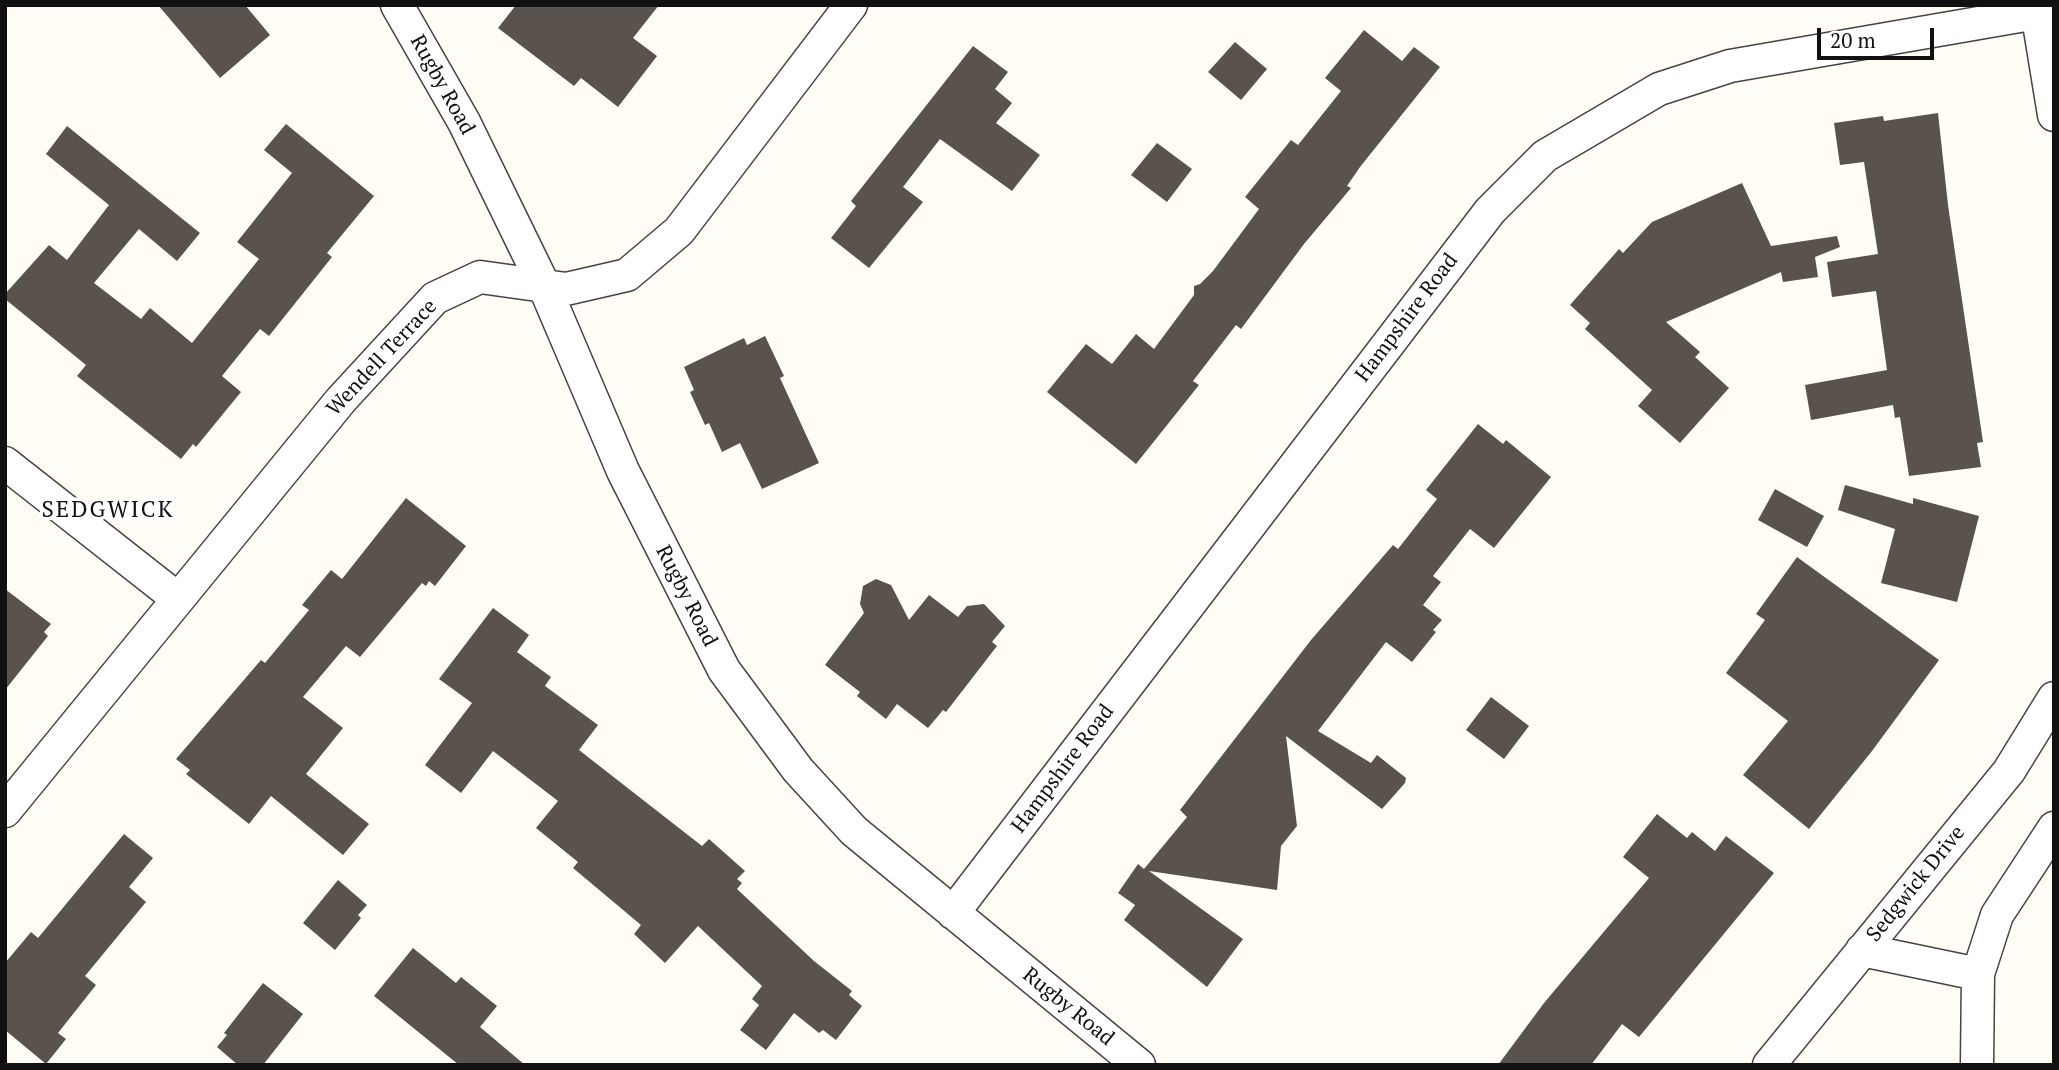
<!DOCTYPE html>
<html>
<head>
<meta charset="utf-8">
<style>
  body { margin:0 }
  #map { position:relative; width:2059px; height:1070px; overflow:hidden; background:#fffdf5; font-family:"PT Serif",serif }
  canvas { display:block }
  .frame { position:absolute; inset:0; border:7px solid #111; pointer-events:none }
  .scale { position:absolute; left:1817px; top:28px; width:117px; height:32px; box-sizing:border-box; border:4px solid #111; border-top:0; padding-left:9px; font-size:21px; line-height:24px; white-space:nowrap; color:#111; -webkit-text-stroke:5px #fff; paint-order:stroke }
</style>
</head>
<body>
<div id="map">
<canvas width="2059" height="1070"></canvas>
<div class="frame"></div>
<div class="scale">20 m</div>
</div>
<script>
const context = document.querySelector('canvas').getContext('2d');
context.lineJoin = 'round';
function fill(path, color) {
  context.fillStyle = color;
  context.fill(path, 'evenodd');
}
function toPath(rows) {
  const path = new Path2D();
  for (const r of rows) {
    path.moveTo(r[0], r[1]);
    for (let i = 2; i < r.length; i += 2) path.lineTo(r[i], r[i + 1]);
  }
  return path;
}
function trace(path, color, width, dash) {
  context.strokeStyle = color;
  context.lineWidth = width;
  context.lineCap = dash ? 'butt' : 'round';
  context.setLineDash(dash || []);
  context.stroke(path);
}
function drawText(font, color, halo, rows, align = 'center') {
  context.font = font + ' "PT Serif",serif';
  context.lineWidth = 7;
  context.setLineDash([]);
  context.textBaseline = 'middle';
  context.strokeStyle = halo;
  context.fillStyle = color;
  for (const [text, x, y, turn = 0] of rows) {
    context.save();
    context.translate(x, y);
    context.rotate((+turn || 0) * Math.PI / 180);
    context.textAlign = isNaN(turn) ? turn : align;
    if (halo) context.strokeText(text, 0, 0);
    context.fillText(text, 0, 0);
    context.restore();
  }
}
fill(toPath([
  [158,5,245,5,270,35,220,78],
  [516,5,659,5,633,38,657,56,618,107,581,78,574,86,498,28],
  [1364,30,1402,61,1414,47,1440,67,1360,167,1347,186,1351,188,1304,244,1241,329,1236,325,1193,381,1199,385,1136,464,1047,392,1086,344,1112,364,1136,334,1154,349,1194,295,1194,286,1200,284,1213,271,1259,209,1245,197,1291,140,1298,145,1341,91,1325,78],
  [1235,42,1267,69,1241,100,1208,72],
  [973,46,1008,72,995,89,1012,103,996,123,1040,155,1012,191,940,139,903,187,923,202,869,268,831,238,856,206,851,201],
  [1938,113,1948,205,1983,442,1977,443,1981,467,1909,476,1900,417,1895,418,1893,405,1811,420,1805,385,1887,370,1876,291,1832,297,1827,262,1878,254,1864,162,1840,165,1834,123,1883,116,1884,121],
  [286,124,374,196,327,253,332,257,269,336,260,329,222,376,241,392,196,447,193,444,181,459,77,376,86,365,5,299,5,294,49,245,67,260,109,205,46,154,67,126,200,233,177,261,139,229,94,283,141,319,150,308,192,343,259,259,237,242,292,173,264,150],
  [1157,143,1192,169,1167,202,1131,175],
  [1742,183,1771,246,1837,236,1840,247,1815,257,1818,277,1783,282,1781,272,1666,322,1700,352,1695,357,1729,388,1680,443,1638,406,1652,390,1585,329,1590,323,1570,305,1619,249,1623,253,1652,222],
  [765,336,784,376,780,378,819,463,762,489,740,443,722,452,709,423,705,425,690,392,694,390,684,367,744,338,747,345],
  [1478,424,1503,444,1506,440,1551,477,1494,548,1470,529,1433,576,1441,582,1423,605,1442,620,1433,630,1436,632,1412,662,1386,642,1318,731,1371,763,1377,755,1406,778,1405,783,1382,809,1286,736,1297,826,1281,846,1277,890,1149,871,1243,939,1207,987,1124,920,1135,905,1118,893,1138,864,1144,869,1187,817,1180,810,1311,640,1393,545,1398,549,1437,499,1426,490],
  [1845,485,1913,504,1913,498,1979,516,1957,602,1881,583,1895,529,1838,510],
  [1775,489,1824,516,1807,547,1758,520],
  [406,498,466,546,435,586,429,581,426,586,422,583,360,657,346,646,303,697,343,728,306,774,369,824,343,855,271,796,249,824,186,774,190,770,176,759,261,660,265,663,309,610,302,605,331,570,342,579],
  [1797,557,1939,660,1872,751,1809,829,1743,775,1788,721,1726,673,1765,620,1756,614],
  [876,579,891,585,909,620,929,595,958,617,967,606,984,604,1005,626,992,642,997,646,946,712,943,710,928,728,897,704,886,719,857,696,860,692,825,665,864,613,860,604,863,586],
  [5,589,51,624,44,632,48,636,5,690],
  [493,608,529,635,517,652,551,677,545,686,598,725,579,750,702,846,709,839,745,871,737,879,742,883,737,889,814,961,852,991,849,995,862,1006,836,1040,823,1030,819,1033,794,1013,766,1050,740,1030,759,1005,752,999,762,986,698,926,665,963,634,934,641,925,573,868,578,862,536,828,558,801,493,751,461,793,425,765,472,703,439,679],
  [1491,697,1529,726,1504,759,1466,730],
  [1657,814,1687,838,1692,832,1715,851,1726,836,1774,873,1639,1037,1622,1024,1591,1065,1498,1065,1544,1003,1649,878,1623,857],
  [124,834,153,858,129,887,146,902,85,976,96,985,58,1033,66,1039,46,1064,5,1030,5,963,31,932,38,938],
  [338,880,367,905,358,915,361,918,335,950,303,923],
  [413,948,456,983,461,977,497,1006,480,1027,525,1065,459,1065,374,996],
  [263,983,303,1014,263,1065,238,1065,217,1047,227,1035,224,1033]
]), '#5a524d');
const street = toPath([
  [397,5,464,122,545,288,623,471,724,670,798,770,854,831,1139,1065],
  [2036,5,2054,115],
  [5,463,178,599],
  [5,811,341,400,435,298,480,277,566,289,627,275,679,231,851,5],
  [953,913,1490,211,1545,156,1659,89,1730,66,2054,10],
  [1862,950,1978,974],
  [1769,1065,2009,771,2054,698],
  [1977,1065,1978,974,1997,915,2054,828]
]);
trace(street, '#444', 35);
trace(street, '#fff', 32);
drawText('21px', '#111', '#fff', [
  ["Rugby Road",442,85,61],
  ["Hampshire Road",1407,318,-53],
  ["Wendell Terrace",382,358,-47],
  ["Rugby Road",686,596,63],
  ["Hampshire Road",1063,769,-53],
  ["Sedgwick Drive",1916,884,-51],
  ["Rugby Road",1068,1007,39]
]);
context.letterSpacing = '2px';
drawText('23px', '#111', '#fff', [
  ["SEDGWICK",108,510]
]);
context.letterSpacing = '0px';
</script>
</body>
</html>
